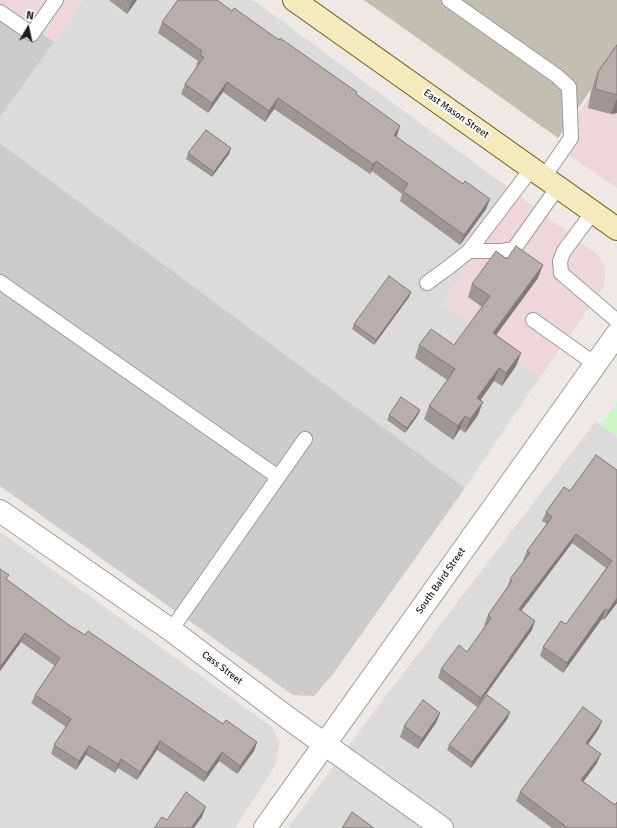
<!DOCTYPE html>
<html>
<head>
<meta charset="utf-8">
<style>
  body { margin:0 }
  #map { position:relative; width:617px; height:828px; overflow:hidden; background:#eee9e5; font-family:Signika,sans-serif }
  canvas { display:block }
  .north { position:absolute; left:8px; top:8px; width:40px; height:40px; -webkit-text-stroke:3px #fff; paint-order:stroke; rotate:9deg; font-size:11px; font-weight:700; line-height:16px; text-align:center; color:#1e1e1e }
  .north::after { content:''; display:block; margin:auto; width:14px; height:18px; background:#1e1e1e; clip-path:polygon(50% 0,100% 100%,50% 72%,0 100%) }
</style>
</head>
<body>
<div id="map">
<canvas width="617" height="828"></canvas>
<div class="north">N</div>
</div>
<script>
const context = document.querySelector('canvas').getContext('2d');
context.lineJoin = 'round';
function fill(path, color) {
  context.fillStyle = color;
  context.fill(path, 'evenodd');
}
function toPath(rows) {
  const path = new Path2D();
  for (const r of rows) {
    path.moveTo(r[0], r[1]);
    for (let i = 2; i < r.length; i += 2) path.lineTo(r[i], r[i + 1]);
  }
  return path;
}
function trace(path, color, width, dash) {
  context.strokeStyle = color;
  context.lineWidth = width;
  context.lineCap = dash ? 'butt' : 'round';
  context.setLineDash(dash || []);
  context.stroke(path);
}
function drawText(font, color, halo, rows, align = 'center') {
  context.font = font + ' Signika,sans-serif';
  context.lineWidth = 4;
  context.setLineDash([]);
  context.textBaseline = 'middle';
  context.strokeStyle = halo;
  context.fillStyle = color;
  for (const [text, x, y, turn = 0] of rows) {
    context.save();
    context.translate(x, y);
    context.rotate((+turn || 0) * Math.PI / 180);
    context.textAlign = isNaN(turn) ? turn : align;
    if (halo) context.strokeText(text, 0, 0);
    context.fillText(text, 0, 0);
    context.restore();
  }
}
fill(toPath([
  [84,0,253,0,518,195,442,303,540,377,465,488,0,143,0,117],
  [596,421,617,437,617,828,288,828,372,714],
  [0,532,272,727,280,743,275,766,235,828,0,828]
]), '#dcdbdc');
fill(toPath([
  [0,0,84,0,54,42,0,3],
  [617,56,617,188,556,146],
  [518,195,600,257,605,268,604,285,598,295,540,377,442,303]
]), '#eed6db');
fill(toPath([
  [0,3,54,42,0,117],
  [0,143,465,488,333,674,314,696,293,695,0,486]
]), '#ccc');
fill(toPath([
  [364,0,617,0,617,51,558,138]
]), '#c2beb2');
fill(toPath([
  [617,402,617,437,601,425]
]), '#cef5c6');
const service = toPath([
  [449,0,557,76,569,87,571,138,544,177],
  [0,12,32,34,56,0],
  [593,212,564,251,560,261,561,273,617,321],
  [469,251,502,251,514,249,558,187],
  [0,282,278,477],
  [427,283,449,267,469,251,532,168],
  [533,320,595,364],
  [171,630,305,439]
]);
const minor = toPath([
  [0,511,171,630,288,718,442,828]
]);
const tertiary = toPath([
  [265,828,617,334]
]);
const secondary = toPath([
  [294,0,617,229]
]);
trace(service, '#9b9b9b', 16);
trace(minor, '#9b9b9b', 24);
trace(tertiary, '#9b9b9b', 24);
trace(secondary, '#6d600e', 24);
trace(service, '#fff', 14);
trace(minor, '#fff', 22);
trace(tertiary, '#fff', 22);
trace(secondary, '#f4eabe', 22);
fill(toPath([
  [109,0,137,0,127,14],
  [162,22,356,94,396,137,463,184,490,199,486,209,460,245,400,201,402,194,372,171,370,174,274,109,265,122,223,92,208,113,181,94,185,84,197,66,196,65,198,61,158,33],
  [617,45,617,113,611,114,588,108,591,91,598,72],
  [231,148,229,154,212,177,186,159,188,153],
  [507,259,538,278,496,335,521,353,516,366,502,386,494,381,480,400,478,415,465,433,460,429,453,440,424,419,429,406,447,380,415,358,419,345,454,345,482,307,468,297,472,284],
  [411,292,409,297,374,345,352,329,354,324],
  [420,410,418,415,405,433,387,420,389,415],
  [617,470,617,603,604,620,602,619,563,673,540,656,543,647,566,624,606,568,572,543,521,611,532,630,477,707,438,678,441,669,467,652,486,626,484,625,488,615,507,588,510,579,524,561,523,560,527,551,547,524,542,521,546,512,570,491],
  [0,569,7,580,69,625,223,724,257,742,254,751,237,774,219,761,204,782,157,750,137,780,118,768,115,773,86,755,76,770,51,754,54,745,66,727,31,703,35,695,55,666,21,642,0,671],
  [440,713,436,723,418,749,400,737,404,726],
  [508,718,471,768,447,750,449,745],
  [602,721,598,730,588,745,597,763,583,782,617,828,552,828,516,801,520,792]
]), '#9e9693');
fill(toPath([
  [133,0,137,0,127,14,131,3],
  [227,82,223,92,208,113,212,103],
  [278,98,274,109,265,122,269,111],
  [617,98,617,113,611,114],
  [400,126,397,136,390,146,394,135],
  [231,148,229,154,212,177,214,172],
  [376,161,372,171,370,174,373,164],
  [490,199,486,209,460,245,464,235],
  [543,265,538,278,488,346,493,333],
  [411,292,409,297,374,345,376,340],
  [521,353,516,366,502,386,506,373],
  [499,368,494,381,473,411,477,398],
  [483,402,478,415,465,433,470,419],
  [420,410,418,415,405,433,407,428],
  [465,416,460,429,453,440,458,426],
  [576,534,572,543,516,618,519,609],
  [617,598,617,603,604,620,608,611],
  [605,609,602,619,563,673,567,663],
  [535,621,532,630,477,707,481,698],
  [25,633,21,642,0,671,0,667],
  [510,712,508,718,471,768,472,762],
  [440,713,436,723,418,749,422,739],
  [602,721,598,730,582,752,586,743],
  [160,741,157,750,137,780,140,772],
  [257,742,254,751,237,774,240,766],
  [89,746,86,755,76,770,79,761],
  [222,752,219,761,204,782,207,773],
  [601,754,597,763,578,789,581,780],
  [121,759,118,768,115,773,118,764],
  [206,807,202,817,194,828,191,828]
]), '#817a78');
const building = toPath([
  [127,0,133,0,131,3,127,0],
  [178,0,217,0,232,11,234,8,279,40,280,38,357,92,356,94,400,126,394,135,463,184,465,181,490,199,464,235,403,191,408,184,376,161,373,164,278,98,269,111,227,82,212,103,185,84,204,57,200,55,202,51,162,22,178,0],
  [617,45,617,95,595,89,598,72,617,45],
  [206,130,231,148,214,172,188,153,206,130],
  [516,246,543,265,493,333,521,353,506,373,499,368,477,398,483,402,470,419,465,416,458,426,429,406,455,369,419,345,431,329,454,345,490,296,472,284,496,251,507,259,516,246],
  [389,276,411,292,376,340,354,324,389,276],
  [401,397,420,410,407,428,389,415,401,397],
  [596,455,617,470,617,598,608,611,605,609,567,663,543,647,561,621,566,624,612,561,576,534,519,609,535,621,481,698,441,669,459,645,467,652,491,618,488,615,512,581,510,579,530,553,527,551,552,517,546,512,564,487,570,491,596,455],
  [0,569,9,575,6,579,69,625,85,635,88,631,223,724,226,720,257,742,240,766,222,752,207,773,160,741,140,772,121,759,118,764,89,746,79,761,54,745,71,719,35,695,60,658,25,633,0,667,0,569],
  [487,695,510,712,472,762,449,745,487,695],
  [423,700,440,713,422,739,404,726,423,700],
  [583,707,602,721,586,743,601,754,581,780,615,805,617,802,617,828,568,828,520,792,583,707],
  [186,792,206,807,191,828,154,828,162,817,167,820,186,792],
  [352,812,374,828,342,828,352,812]
]);
fill(building, '#b8aeab');
trace(building, '#817a78', 1);
drawText('10px', '#1e1e1e', '#fff', [
  ["East Mason Street",456,114,35],
  ["South Baird Street",441,581,-55],
  ["Cass Street",222,668,37]
]);
</script>
</body>
</html>
